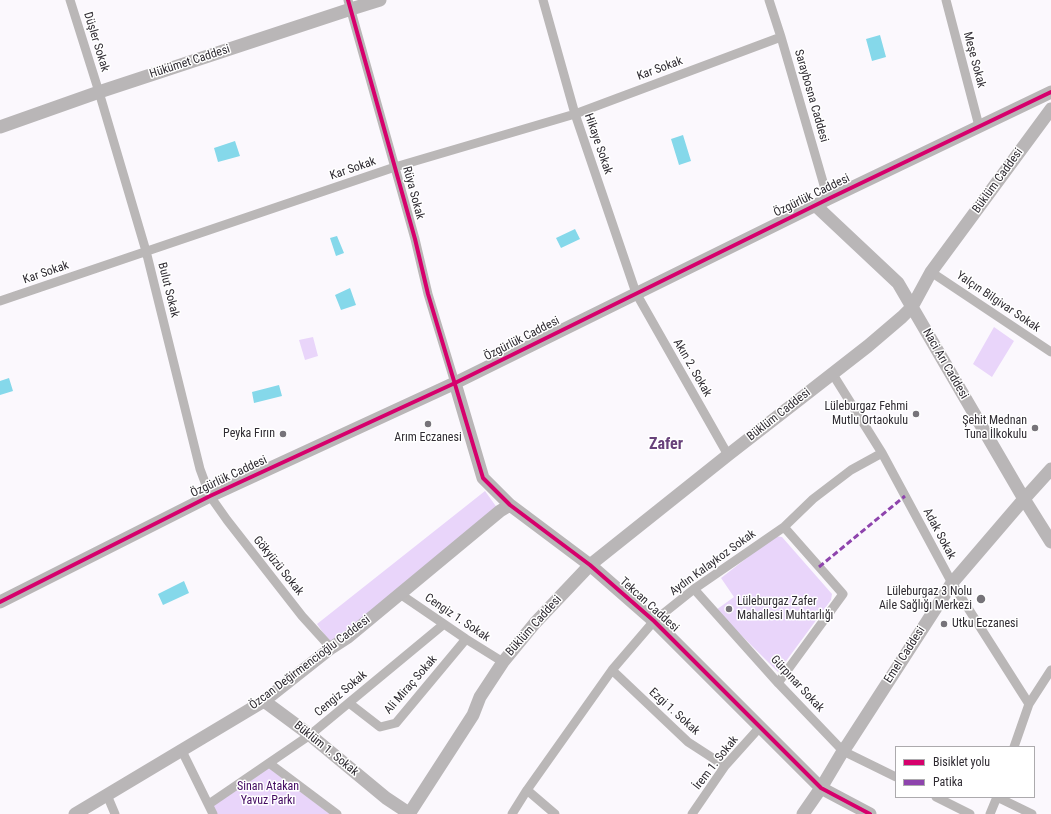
<!DOCTYPE html>
<html>
<head>
<meta charset="utf-8">
<style>
  body { margin:0 }
  #map { position:relative; width:1051px; height:814px; overflow:hidden; background:#fbf8fd; font-family:"Roboto Condensed",sans-serif }
  canvas { display:block }
  .legend { position:absolute; left:895px; top:746px; width:140px; height:52px; box-sizing:border-box; background:#fff; border:1px solid #acaaad; margin:0; padding:5px 7px; list-style:none; font-size:12px; color:#2f2b32 }
  .legend li { display:flex; align-items:center; gap:8px; height:20px }
  .legend b { width:20px; border:1px solid #acaaad }
</style>
</head>
<body>
<div id="map">
<canvas width="1051" height="814"></canvas>
<ul class="legend">
<li><b style="height:5px;background:#d6006c"></b>Bisiklet yolu</li>
<li><b style="height:5px;background:#8e44ad"></b>Patika</li>
</ul>
</div>
<script>
const context = document.querySelector('canvas').getContext('2d');
context.lineJoin = 'round';
function fill(path, color) {
  context.fillStyle = color;
  context.fill(path, 'evenodd');
}
function toPath(rows) {
  const path = new Path2D();
  for (const r of rows) {
    path.moveTo(r[0], r[1]);
    for (let i = 2; i < r.length; i += 2) path.lineTo(r[i], r[i + 1]);
  }
  return path;
}
function trace(path, color, width, dash) {
  context.strokeStyle = color;
  context.lineWidth = width;
  context.lineCap = dash ? 'butt' : 'round';
  context.setLineDash(dash || []);
  context.stroke(path);
}
function drawText(font, color, halo, rows, align = 'center') {
  context.font = font + ' "Roboto Condensed",sans-serif';
  context.lineWidth = 3;
  context.setLineDash([]);
  context.textBaseline = 'middle';
  context.strokeStyle = halo;
  context.fillStyle = color;
  for (const [text, x, y, turn = 0] of rows) {
    context.save();
    context.translate(x, y);
    context.rotate((+turn || 0) * Math.PI / 180);
    context.textAlign = isNaN(turn) ? turn : align;
    if (halo) context.strokeText(text, 0, 0);
    context.fillText(text, 0, 0);
    context.restore();
  }
}
fill(toPath([
  [994,327,1014,341,992,377,973,364],
  [313,337,318,356,305,360,299,340],
  [485,491,498,509,331,644,317,624],
  [775,536,782,537,832,594,831,600,778,672,716,610,734,597,721,578],
  [269,768,330,814,216,814,213,806]
]), '#e9d5fa');
fill(toPath([
  [880,35,886,57,872,61,866,39],
  [683,135,691,161,679,165,671,139],
  [235,141,240,156,218,162,214,148],
  [575,229,580,239,561,248,556,238],
  [337,236,344,253,336,256,330,238],
  [350,288,356,305,341,310,335,295],
  [9,378,13,391,0,395,0,381],
  [279,385,282,396,254,403,252,392],
  [184,581,189,593,163,605,158,594]
]), '#85d8ea');
trace(toPath([
  [70,0,99,92,146,251,200,469,210,496,227,520,302,616,331,648],
  [348,0,415,239,428,294,455,383],
  [543,0,575,114,636,293,728,455],
  [769,0,781,37,828,199],
  [946,0,979,126],
  [931,272,1051,352],
  [0,301,395,167,575,114,781,37],
  [832,373,882,453,952,583,1029,704],
  [694,589,778,683,843,751,896,777],
  [400,594,466,639,503,662],
  [612,670,688,742,725,766],
  [778,683,843,594,784,527],
  [349,703,380,727,396,723,466,639],
  [1014,747,1029,704,1051,670],
  [181,749,213,814],
  [269,763,337,814],
  [527,790,555,814],
  [107,795,115,814],
  [936,797,970,814],
  [997,797,1032,814],
  [209,804,310,735,444,624],
  [512,814,527,790,612,670,654,621,694,589,784,527,813,499,851,470,882,453],
  [692,814,725,766,760,727],
  [990,814,997,797]
]), '#bab7b7', 9);
trace(toPath([
  [0,127,99,92,351,9,380,0],
  [815,205,898,283,1024,499,1051,542],
  [455,383,483,478,510,505,590,565,654,621,821,788,870,814],
  [0,602,210,496,455,383,828,199,901,164,1051,92],
  [264,701,310,735,386,798,410,814],
  [75,814,264,701,331,648,348,637,500,511,510,505],
  [409,814,473,715,480,697,503,662,535,623,590,565,728,455,868,346,902,317,912,307,931,272,1051,109],
  [803,814,821,788,843,751,848,744,952,583,1024,499,1051,469]
]), '#b9b6b7', 13);
trace(toPath([
  [819,567,905,496]
]), '#8e44ad', 3, [6, 3]);
trace(toPath([
  [348,0,415,239,428,294,483,478,510,505,590,565,654,621,821,788,870,814],
  [0,602,210,496,455,383,828,199,901,164,1051,92]
]), '#d6006c', 4);
for (const [x, y, r, color] of [
  [916,414,4,"#767379"],
  [428,424,4,"#767379"],
  [1035,428,4,"#767379"],
  [283,434,4,"#767379"],
  [981,599,5,"#767379"],
  [729,609,4,"#767379"],
  [944,624,4,"#767379"]
]) {
  const dot = new Path2D();
  dot.arc(x, y, r, 0, 2 * Math.PI);
  context.fillStyle = color;
  context.fill(dot);
  trace(dot, '#fff', 1.5);
}
drawText('12px', '#2f2b32', '#fff', [
  ["Düşler Sokak",96,42,73],
  ["Meşe Sokak",974,60,75],
  ["Hükümet Caddesi",190,62,-18],
  ["Kar Sokak",660,69,-20],
  ["Saraybosna Caddesi",811,96,74],
  ["Hikaye Sokak",598,144,71],
  ["Kar Sokak",353,169,-19],
  ["Büklüm Caddesi",998,181,-54],
  ["Rüya Sokak",413,193,75],
  ["Özgürlük Caddesi",812,196,-26],
  ["Kar Sokak",46,273,-19],
  ["Bulut Sokak",168,290,76],
  ["Yalçın Bilgivar Sokak",998,302,34],
  ["Özgürlük Caddesi",522,339,-27],
  ["Naci Arı Caddesi",945,364,60],
  ["Akın 2. Sokak",692,368,60],
  ["Büklüm Caddesi",779,415,-38],
  ["Özgürlük Caddesi",229,477,-25],
  ["Adak Sokak",939,534,62],
  ["Aydın Kalaykoz Sokak",713,563,-36],
  ["Gökyüzü Sokak",278,566,51],
  ["Tekcan Caddesi",649,605,42],
  ["Cengiz 1. Sokak",457,618,34],
  ["Büklüm Caddesi",534,626,-48],
  ["Emel Caddesi",905,655,-57],
  ["Özcan Değirmencioğlu Caddesi",310,663,-37],
  ["Gürpınar Sokak",797,684,47],
  ["Ali Miraç Sokak",411,685,-49],
  ["Cengiz Sokak",341,694,-40],
  ["Ezgi 1. Sokak",674,712,42],
  ["Büklüm 1. Sokak",326,749,39],
  ["İrem 1. Sokak",716,763,-52]
]);
drawText('12px', '#2f2b32', '#fff', [
  ["Lüleburgaz Fehmi",908,407],
  ["Mutlu Ortaokulu",908,421],
  ["Şehit Mednan",1027,421],
  ["Tuna İlkokulu",1027,435],
  ["Peyka Fırın",275,434],
  ["Arım Eczanesi",428,438,"center"],
  ["Lüleburgaz 3 Nolu",972,592],
  ["Aile Sağlığı Merkezi",972,606],
  ["Lüleburgaz Zafer",737,602,"left"],
  ["Mahallesi Muhtarlığı",737,616,"left"],
  ["Utku Eczanesi",952,624,"left"]
], 'right');
drawText('12px', '#420961', '#fff', [
  ["Sinan Atakan",268,787],
  ["Yavuz Parkı",268,801]
]);
drawText('bold 16px', '#68427b', '#fff', [
  ["Zafer",666,445]
]);
</script>
</body>
</html>
